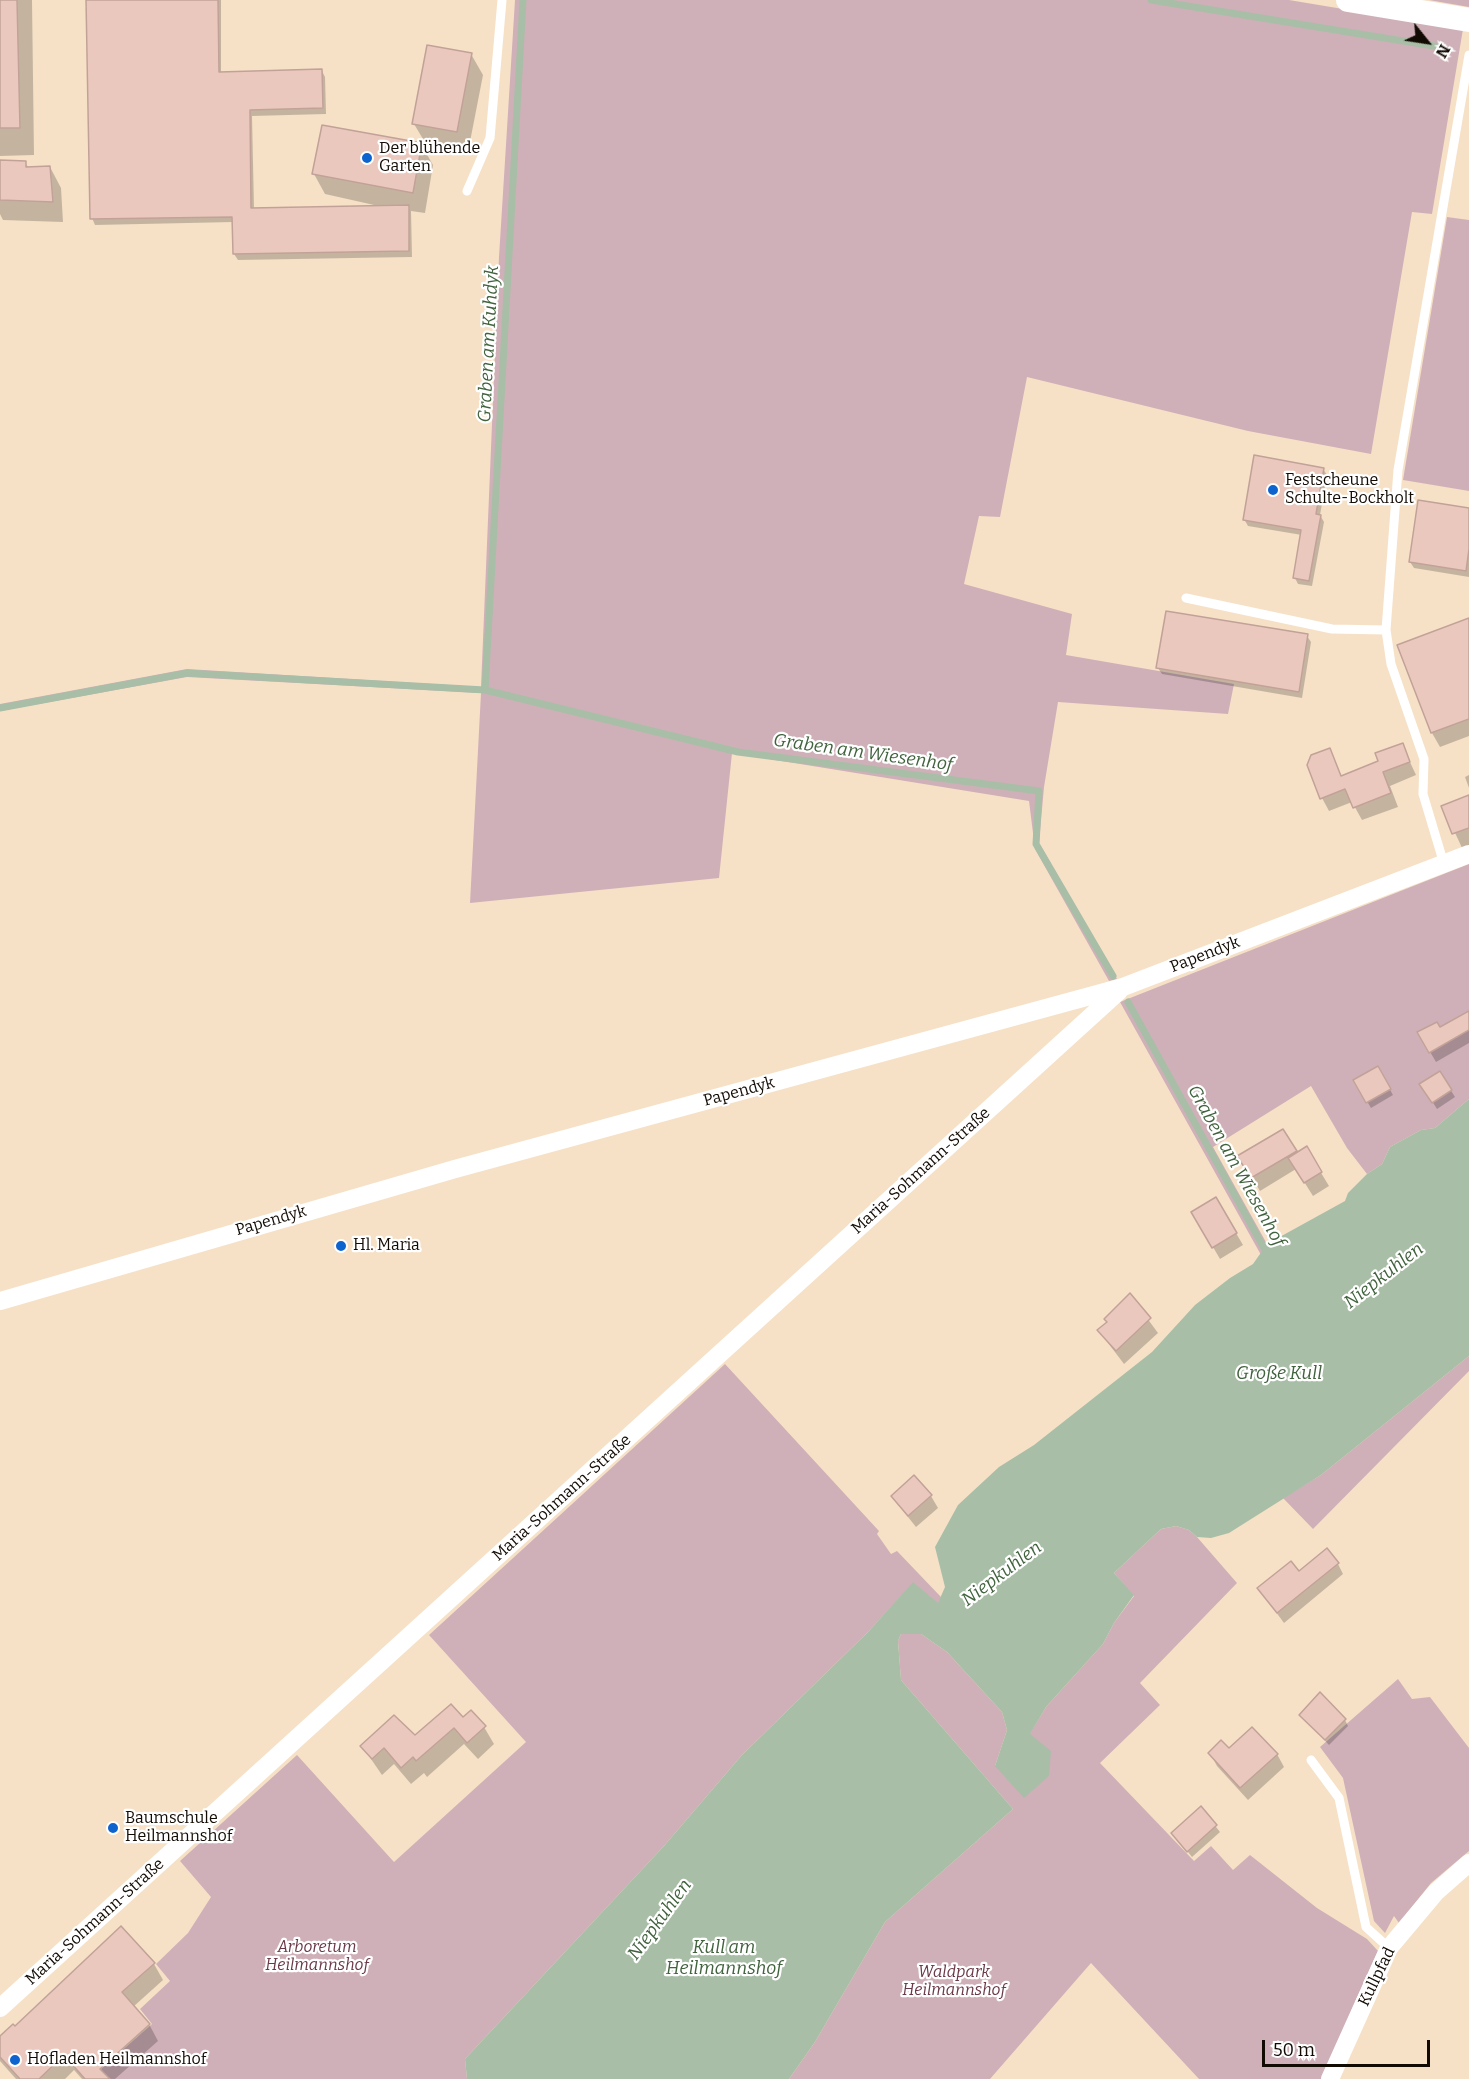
<!DOCTYPE html>
<html>
<head>
<meta charset="utf-8">
<style>
  body { margin:0 }
  #map { position:relative; width:1469px; height:2079px; overflow:hidden; background:#f6e1c7; font-family:Bitter,serif }
  canvas { display:block }
  .north { position:absolute; left:1397px; top:12px; width:60px; height:60px; -webkit-text-stroke:4px #fff; paint-order:stroke; rotate:120deg; font-size:16px; font-weight:700; line-height:24px; text-align:center; color:#120b04 }
  .north::after { content:''; display:block; margin:auto; width:21px; height:27px; background:#120b04; clip-path:polygon(50% 0,100% 100%,50% 72%,0 100%) }
  .scale { position:absolute; left:1262px; top:2040px; width:168px; height:27px; box-sizing:border-box; border:3px solid #120b04; border-top:0; padding-left:8px; font-size:18px; line-height:21px; white-space:nowrap; color:#120b04; -webkit-text-stroke:4px #fff; paint-order:stroke }
</style>
</head>
<body>
<div id="map">
<canvas width="1469" height="2079"></canvas>
<div class="north">N</div>
<div class="scale">50 m</div>
</div>
<script>
const context = document.querySelector('canvas').getContext('2d');
context.lineJoin = 'round';
function fill(path, color) {
  context.fillStyle = color;
  context.fill(path, 'evenodd');
}
function toPath(rows) {
  const path = new Path2D();
  for (const r of rows) {
    path.moveTo(r[0], r[1]);
    for (let i = 2; i < r.length; i += 2) path.lineTo(r[i], r[i + 1]);
  }
  return path;
}
function trace(path, color, width, dash) {
  context.strokeStyle = color;
  context.lineWidth = width;
  context.lineCap = dash ? 'butt' : 'round';
  context.setLineDash(dash || []);
  context.stroke(path);
}
function drawText(font, color, halo, rows, align = 'center') {
  context.font = font + ' Bitter,serif';
  context.lineWidth = 4.5;
  context.setLineDash([]);
  context.textBaseline = 'middle';
  context.strokeStyle = halo;
  context.fillStyle = color;
  for (const [text, x, y, turn = 0] of rows) {
    context.save();
    context.translate(x, y);
    context.rotate((+turn || 0) * Math.PI / 180);
    context.textAlign = isNaN(turn) ? turn : align;
    if (halo) context.strokeText(text, 0, 0);
    context.fillText(text, 0, 0);
    context.restore();
  }
}
fill(toPath([
  [515,0,1289,0,1463,29,1432,214,1412,212,1371,454,1248,431,1027,377,1000,517,979,516,964,584,1072,614,1066,655,1234,684,1228,714,1058,702,1044,787,1039,843,1117,979,1109,981,1035,849,1029,801,732,753,719,878,470,903,481,693,187,677,0,711,0,704,187,669,481,687,499,257],
  [1429,0,1469,0,1469,7],
  [1447,217,1469,220,1469,491,1403,480],
  [1469,864,1469,1099,1435,1128,1421,1130,1390,1147,1382,1164,1367,1174,1347,1148,1311,1086,1213,1147,1267,1244,1261,1255,1120,1002],
  [1469,1356,1469,1371,1313,1529,1283,1498,1321,1475],
  [725,1364,879,1531,877,1534,891,1554,897,1551,941,1597,938,1604,913,1583,868,1632,742,1755,664,1846,465,2059,467,2079,99,2079,104,2074,101,2069,152,2024,140,2009,170,1981,156,1964,188,1933,211,1897,180,1861,297,1755,394,1862,526,1742,429,1635],
  [1176,1526,1189,1530,1197,1537,1237,1583,1140,1683,1160,1705,1100,1763,1194,1861,1211,1846,1233,1870,1250,1855,1317,1908,1367,1939,1378,1951,1321,2079,1199,2079,1091,1963,990,2079,789,2079,815,2042,885,1922,1013,1809,901,1680,898,1641,901,1634,921,1634,947,1652,1002,1712,1007,1730,995,1766,1029,1735,1046,1707,1103,1644,1114,1623,1134,1596,1114,1573,1161,1529],
  [1398,1679,1412,1699,1430,1697,1469,1748,1469,1851,1431,1883,1399,1923,1394,1916,1385,1933,1374,1921,1343,1778,1320,1747]
]), '#cfb0b8');
fill(toPath([
  [1469,1099,1469,1356,1321,1475,1229,1533,1211,1538,1197,1537,1189,1530,1176,1526,1161,1529,1114,1573,1134,1595,1114,1623,1103,1644,1046,1707,1030,1734,1051,1751,1049,1776,1024,1798,995,1766,1007,1730,1002,1712,947,1652,921,1634,901,1634,898,1641,901,1680,1013,1809,885,1922,815,2042,789,2079,467,2079,465,2059,664,1846,742,1755,868,1632,913,1582,938,1603,945,1587,935,1547,958,1505,999,1467,1034,1445,1152,1352,1195,1305,1230,1278,1253,1264,1267,1244,1345,1201,1348,1193,1367,1174,1382,1164,1390,1147,1421,1130,1435,1128]
]), '#a9bea7');
fill(toPath([
  [0,0,32,0,34,155,0,156],
  [88,0,221,0,221,74,322,71,325,77,326,114,252,116,254,209,383,207,325,194,314,174,421,144,433,165,425,213,411,211,412,257,238,260,234,254,234,222,95,225,92,218],
  [471,54,483,75,468,152,426,144,414,124],
  [0,162,25,163,29,168,50,167,61,188,63,222,3,220,0,214],
  [1323,469,1327,475,1320,515,1324,522,1312,586,1298,584,1295,578,1302,535,1248,526,1244,519],
  [1469,509,1469,577,1414,568,1410,562],
  [1469,621,1469,736,1440,747,1432,733],
  [1307,636,1311,642,1302,698,1162,674,1158,668],
  [1402,745,1416,775,1390,786,1398,807,1362,820,1352,802,1329,811,1322,798,1329,750,1342,777,1380,762],
  [1469,775,1469,788,1465,777],
  [1469,797,1469,847,1463,850,1443,807],
  [1469,1012,1469,1043,1436,1062,1419,1033,1440,1029],
  [1378,1068,1393,1095,1371,1108,1355,1081],
  [1440,1073,1455,1097,1437,1109,1425,1090],
  [1282,1131,1297,1154,1306,1148,1329,1186,1313,1196,1296,1169,1260,1191,1239,1156],
  [1216,1199,1243,1245,1220,1259,1193,1213],
  [1130,1295,1158,1333,1124,1364,1099,1331],
  [931,1496,938,1508,916,1527,892,1497],
  [1338,1564,1343,1574,1284,1623,1259,1589,1298,1573],
  [1301,1715,1345,1720,1348,1726,1329,1745],
  [463,1720,484,1727,494,1744,478,1759,464,1744,427,1777,424,1773,411,1784,394,1764,382,1775,362,1746,415,1737],
  [1229,1750,1277,1754,1284,1767,1248,1800,1217,1766,1210,1753],
  [1201,1808,1220,1832,1192,1857,1173,1833],
  [121,1928,154,1964,163,1980,133,2007,149,2024,158,2041,115,2079,82,2079,74,2070,65,2079,16,2079,0,2061,0,2038,14,2028]
]), '#0003');
trace(toPath([
  [1151,0,1440,47],
  [485,690,523,0],
  [0,708,187,673,485,690,738,752,1039,791,1036,844,1113,976],
  [1128,1002,1269,1257]
]), '#a9bea7', 7);
const building = toPath([
  [0,0,17,0,20,128,0,128,0,0],
  [86,0,218,0,219,72,322,69,323,108,250,110,251,208,409,205,409,251,233,254,232,217,90,219,86,0],
  [427,45,472,53,457,132,412,124,427,45],
  [322,125,422,143,413,193,312,174,322,125],
  [0,160,26,161,26,167,50,166,53,202,0,200,0,160],
  [1254,455,1324,468,1316,514,1321,515,1309,581,1293,578,1301,530,1243,520,1254,455],
  [1418,500,1469,508,1469,549,1466,571,1409,562,1418,500],
  [1166,611,1308,634,1299,692,1156,668,1166,611],
  [1469,618,1469,719,1431,733,1397,645,1469,618],
  [1403,743,1410,762,1383,772,1391,793,1353,808,1345,789,1320,799,1307,765,1311,755,1330,748,1341,776,1378,761,1375,753,1403,743],
  [1469,795,1469,828,1452,834,1441,806,1469,795],
  [1469,1011,1469,1030,1429,1053,1417,1032,1437,1022,1440,1027,1469,1011],
  [1378,1066,1391,1089,1366,1103,1353,1080,1378,1066],
  [1440,1071,1452,1090,1432,1103,1419,1084,1440,1071],
  [1283,1129,1297,1151,1251,1178,1237,1156,1283,1129],
  [1307,1146,1322,1172,1304,1183,1288,1158,1307,1146],
  [1216,1197,1237,1233,1212,1248,1191,1212,1216,1197],
  [1130,1293,1151,1318,1116,1351,1097,1330,1107,1322,1104,1319,1130,1293],
  [914,1475,932,1495,908,1516,891,1496,914,1475],
  [1327,1548,1339,1563,1277,1613,1257,1588,1291,1561,1299,1571,1327,1548],
  [1320,1692,1346,1719,1325,1740,1299,1715,1320,1692],
  [451,1704,463,1717,471,1710,486,1726,467,1743,454,1728,416,1761,413,1757,401,1768,384,1748,372,1759,360,1746,394,1715,415,1735,451,1704],
  [1252,1727,1278,1754,1240,1788,1208,1753,1221,1740,1229,1748,1252,1727],
  [1201,1806,1217,1825,1187,1852,1171,1833,1201,1806],
  [121,1926,155,1963,122,1992,150,2024,100,2069,110,2079,85,2079,64,2055,39,2079,20,2079,0,2057,0,2036,13,2024,15,2026,121,1926]
]);
fill(building, '#eac8bd');
trace(building, '#c2a298', 1.5);
trace(toPath([
  [467,191,490,138,502,0],
  [1186,598,1332,629,1386,630],
  [1444,864,1423,794,1424,759,1391,664,1386,630,1398,470,1469,55],
  [1311,1760,1339,1798,1366,1927,1389,1948]
]), '#fff', 9);
trace(toPath([
  [0,1301,455,1169,1123,987,1469,854],
  [0,2008,1119,991],
  [1330,2079,1389,1948,1436,1892,1469,1863]
]), '#fff', 18);
trace(toPath([
  [1348,0,1469,20]
]), '#fff', 24);
for (const [x, y, r, color] of [
  [367,158,6,"#0e64ce"],
  [1273,490,6,"#0e64ce"],
  [341,1246,6,"#0e64ce"],
  [113,1828,6,"#0e64ce"],
  [15,2060,6,"#0e64ce"]
]) {
  const dot = new Path2D();
  dot.arc(x, y, r, 0, 2 * Math.PI);
  context.fillStyle = color;
  context.fill(dot);
  trace(dot, '#fff', 2);
}
drawText('16px', '#120b04', '#fff', [
  ["Der blühende",379,149],
  ["Garten",379,167],
  ["Festscheune",1285,481],
  ["Schulte-Bockholt",1285,499],
  ["Hl. Maria",353,1246],
  ["Baumschule",125,1819],
  ["Heilmannshof",125,1837],
  ["Hofladen Heilmannshof",27,2060]
], 'left');
drawText('16px', '#120b04', '#fff', [
  ["Papendyk",1205,955,-21],
  ["Papendyk",739,1092,-15],
  ["Maria-Sohmann-Straße",921,1171,-42],
  ["Papendyk",271,1221,-16],
  ["Maria-Sohmann-Straße",562,1498,-42],
  ["Maria-Sohmann-Straße",95,1922,-42],
  ["Kullpfad",1377,1977,-64]
]);
drawText('italic 16px', '#6a3947', '#fff', [
  ["Arboretum",317,1948],
  ["Heilmannshof",317,1966],
  ["Waldpark",954,1973],
  ["Heilmannshof",954,1991]
]);
drawText('italic 18px', '#40623d', '#fff', [
  ["Graben am Kuhdyk",489,344,-87],
  ["Graben am Wiesenhof",863,753,8],
  ["Graben am Wiesenhof",1236,1166,61],
  ["Niepkuhlen",1384,1276,-38],
  ["Große Kull",1279,1374],
  ["Niepkuhlen",1002,1574,-37],
  ["Niepkuhlen",660,1920,-54],
  ["Kull am",724,1948],
  ["Heilmannshof",724,1969]
]);
</script>
</body>
</html>
